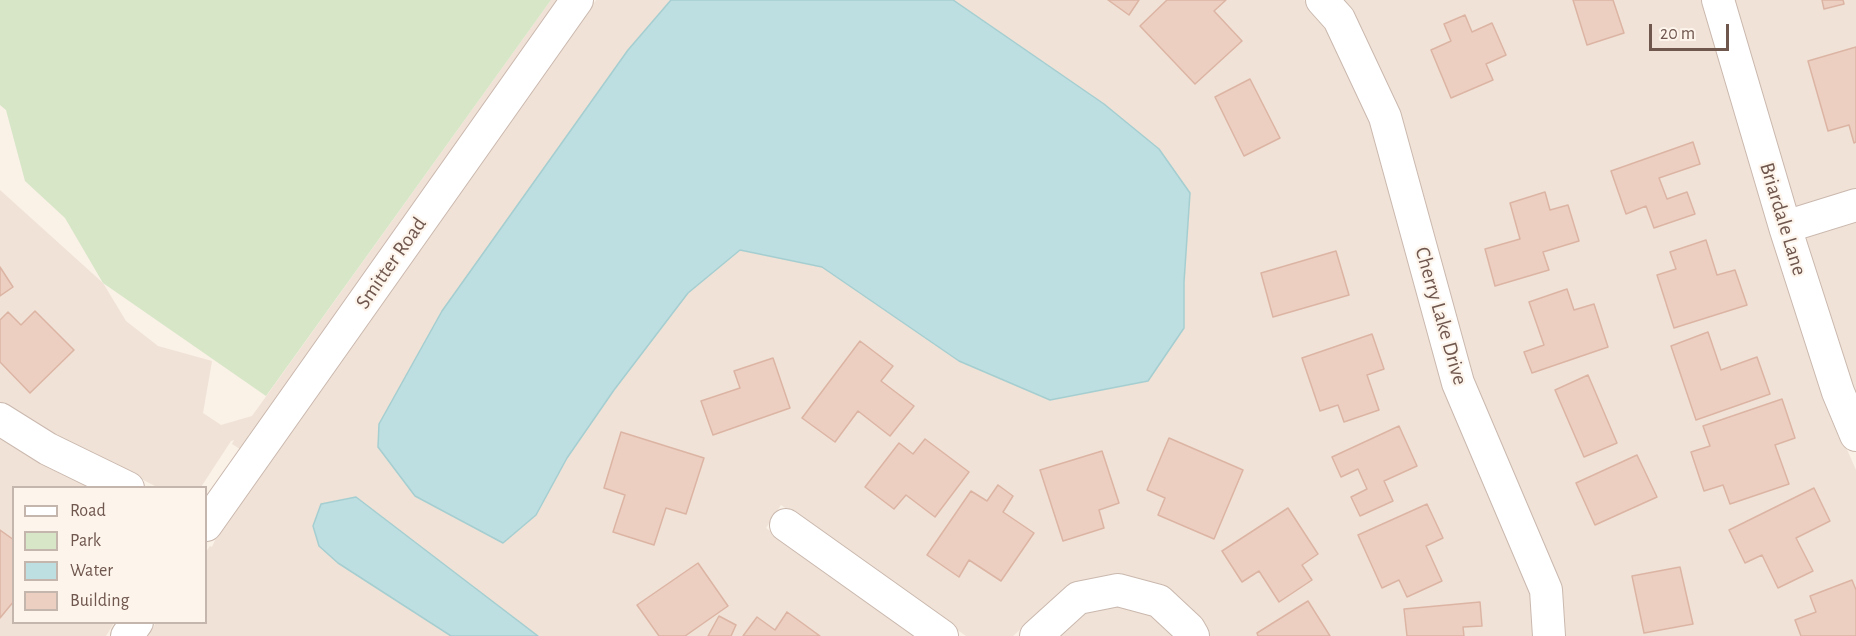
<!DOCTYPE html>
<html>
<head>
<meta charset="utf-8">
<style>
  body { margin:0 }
  #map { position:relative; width:1856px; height:636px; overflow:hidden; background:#faf1e7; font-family:"Alegreya Sans",sans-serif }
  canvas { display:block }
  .legend { position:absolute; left:12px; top:486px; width:195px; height:138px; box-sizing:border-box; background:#fdf5ec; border:2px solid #c5b6ad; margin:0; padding:8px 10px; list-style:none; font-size:18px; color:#70574e }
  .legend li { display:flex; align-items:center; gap:12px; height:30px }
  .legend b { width:30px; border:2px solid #c5b6ad }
  .scale { position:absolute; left:1649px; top:24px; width:80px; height:27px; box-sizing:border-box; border:3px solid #70574e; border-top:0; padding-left:8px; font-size:18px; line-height:21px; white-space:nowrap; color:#70574e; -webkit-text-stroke:4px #fdf5ec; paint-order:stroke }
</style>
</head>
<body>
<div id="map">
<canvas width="1856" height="636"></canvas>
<ul class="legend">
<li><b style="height:8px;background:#fff"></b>Road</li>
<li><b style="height:16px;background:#d6e6c7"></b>Park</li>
<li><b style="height:16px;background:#bddfe1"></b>Water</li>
<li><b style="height:16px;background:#eccfc1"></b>Building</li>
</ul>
<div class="scale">20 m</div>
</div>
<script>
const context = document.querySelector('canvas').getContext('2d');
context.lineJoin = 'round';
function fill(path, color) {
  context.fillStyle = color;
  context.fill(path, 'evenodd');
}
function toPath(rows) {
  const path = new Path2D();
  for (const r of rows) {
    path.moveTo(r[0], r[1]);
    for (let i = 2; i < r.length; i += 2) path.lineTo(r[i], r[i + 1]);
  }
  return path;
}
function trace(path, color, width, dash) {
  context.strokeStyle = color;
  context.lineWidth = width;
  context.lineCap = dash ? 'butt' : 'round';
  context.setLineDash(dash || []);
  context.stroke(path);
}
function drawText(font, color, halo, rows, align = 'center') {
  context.font = font + ' "Alegreya Sans",sans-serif';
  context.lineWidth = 4.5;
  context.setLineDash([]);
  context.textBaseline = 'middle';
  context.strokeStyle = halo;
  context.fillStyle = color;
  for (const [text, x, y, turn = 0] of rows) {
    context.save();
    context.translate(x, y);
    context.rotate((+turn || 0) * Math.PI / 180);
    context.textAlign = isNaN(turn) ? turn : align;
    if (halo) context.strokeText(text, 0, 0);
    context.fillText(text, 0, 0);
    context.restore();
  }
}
fill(toPath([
  [551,0,558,0,240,449,232,444,234,440,231,441,201,487,157,487,122,469,112,487,14,488,14,622,114,623,106,636,0,636,0,190,103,283,126,321,158,346,212,361,203,413,221,425,252,416],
  [596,0,671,0,628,50,443,311,379,424,464,521,503,543,536,515,567,458,614,390,688,293,740,250,822,267,959,361,1184,328,1184,282,1104,104,953,0,1304,0,1326,26,1371,121,1531,592,1535,636,1210,636,1202,623,1067,587,1013,636,966,636,781,505,766,528,918,636,538,636,355,497,338,563,451,636,146,636,156,623,206,622,206,552,210,546,212,547,217,536],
  [1339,0,1703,0,1766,218,1823,395,1856,470,1856,636,1564,636],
  [1733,0,1856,0,1856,190,1795,209],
  [1856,221,1856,398,1804,237],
  [1119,605,1152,614,1176,636,1059,636,1086,612]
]), '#f0e2d6');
fill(toPath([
  [0,0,551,0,266,396,103,283,65,218,25,181,6,110,0,105]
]), '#d6e6c7');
const water = toPath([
  [671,0,953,0,1104,104,1159,149,1190,193,1184,282,1184,328,1148,381,1050,400,959,361,822,267,740,250,688,293,614,390,567,458,536,515,503,543,415,496,378,447,379,424,442,311,628,50,671,0],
  [356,497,458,575,538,636,451,636,338,563,319,546,313,526,321,504,356,497]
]);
fill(water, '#bddfe1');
trace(water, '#a5ced1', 1.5);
const building = toPath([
  [1108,0,1139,0,1129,15,1108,0],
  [1167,0,1226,0,1214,11,1242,41,1195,84,1140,26,1167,0],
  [1573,0,1613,0,1624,33,1587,45,1573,0],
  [1822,0,1843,0,1844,4,1824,9,1822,0],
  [1465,15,1472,32,1492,23,1506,55,1486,64,1493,80,1451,98,1431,50,1451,41,1444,24,1465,15],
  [1856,47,1856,142,1854,143,1849,125,1828,131,1808,61,1856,47],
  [1250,79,1280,138,1244,156,1215,97,1250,79],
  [1693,142,1700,164,1659,178,1667,199,1687,192,1695,214,1654,228,1646,206,1626,214,1611,171,1693,142],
  [1545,192,1550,210,1568,205,1579,241,1543,252,1549,270,1495,286,1485,249,1520,239,1510,203,1545,192],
  [1706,240,1717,275,1735,270,1747,305,1674,328,1657,275,1676,269,1670,252,1706,240],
  [1336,251,1349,295,1273,317,1261,273,1336,251],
  [0,267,13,287,0,296,0,267],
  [1567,289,1574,310,1594,304,1608,347,1532,373,1524,352,1544,345,1529,302,1567,289],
  [35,311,74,350,30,393,0,362,0,320,8,312,21,325,35,311],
  [1708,332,1721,370,1757,357,1770,394,1696,420,1671,346,1708,332],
  [1372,334,1384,369,1367,375,1379,410,1344,422,1338,405,1320,411,1302,358,1372,334],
  [860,341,893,366,881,381,914,406,890,436,858,411,835,442,802,418,860,341],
  [773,358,790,408,713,435,701,401,740,388,734,371,773,358],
  [1588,375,1617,443,1584,457,1555,390,1588,375],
  [1782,399,1795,438,1775,445,1789,484,1730,504,1723,485,1704,491,1691,452,1710,446,1703,426,1782,399],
  [1399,426,1417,466,1384,481,1393,501,1360,516,1351,497,1367,489,1358,469,1341,477,1332,457,1399,426],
  [621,432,704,458,686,514,666,508,654,545,613,532,625,495,604,488,621,432],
  [1169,438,1243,470,1214,539,1158,515,1165,498,1147,490,1169,438],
  [925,439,969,472,935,517,906,495,894,509,865,487,899,443,913,454,925,439],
  [1102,451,1119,503,1099,510,1104,528,1063,541,1040,470,1102,451],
  [1637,455,1657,497,1595,525,1576,483,1637,455],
  [998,485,1013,496,1003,512,1034,533,1001,581,969,560,959,577,927,555,971,491,987,501,998,485],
  [1814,488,1830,521,1796,538,1813,571,1778,588,1762,555,1745,563,1729,530,1814,488],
  [1427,504,1443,538,1426,546,1442,581,1407,597,1399,580,1382,588,1358,535,1427,504],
  [1288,508,1318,554,1302,565,1312,580,1279,602,1259,571,1242,582,1222,551,1288,508],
  [0,530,14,540,14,601,0,618,0,530],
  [698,563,728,606,685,636,659,636,637,605,698,563],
  [1680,567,1693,624,1644,633,1632,576,1680,567],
  [1852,580,1856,590,1856,636,1801,636,1795,620,1816,612,1810,596,1852,580],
  [1308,601,1330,636,1258,636,1257,633,1308,601],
  [1480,602,1482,626,1463,627,1464,636,1407,636,1404,609,1480,602],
  [787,612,820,636,743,636,757,617,775,630,787,612],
  [719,616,736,625,731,636,708,636,719,616]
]);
fill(building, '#eccfc1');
trace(building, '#dcb4a4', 1.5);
const minor = toPath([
  [1322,0,1339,19,1385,117,1458,383,1546,590,1549,636],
  [1718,0,1785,227,1838,392,1856,435],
  [1785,227,1856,205],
  [0,419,48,449,128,488],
  [206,525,577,0],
  [786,525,942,636],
  [127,636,137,622],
  [1036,636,1078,598,1118,590,1159,601,1189,629,1193,636]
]);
trace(minor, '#cab8ae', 34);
trace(minor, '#fff', 32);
drawText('21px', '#70574e', '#fdf5ec', [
  ["Briardale Lane",1783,219,73],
  ["Smitter Road",391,263,-55],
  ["Cherry Lake Drive",1441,316,74]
]);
</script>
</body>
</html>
